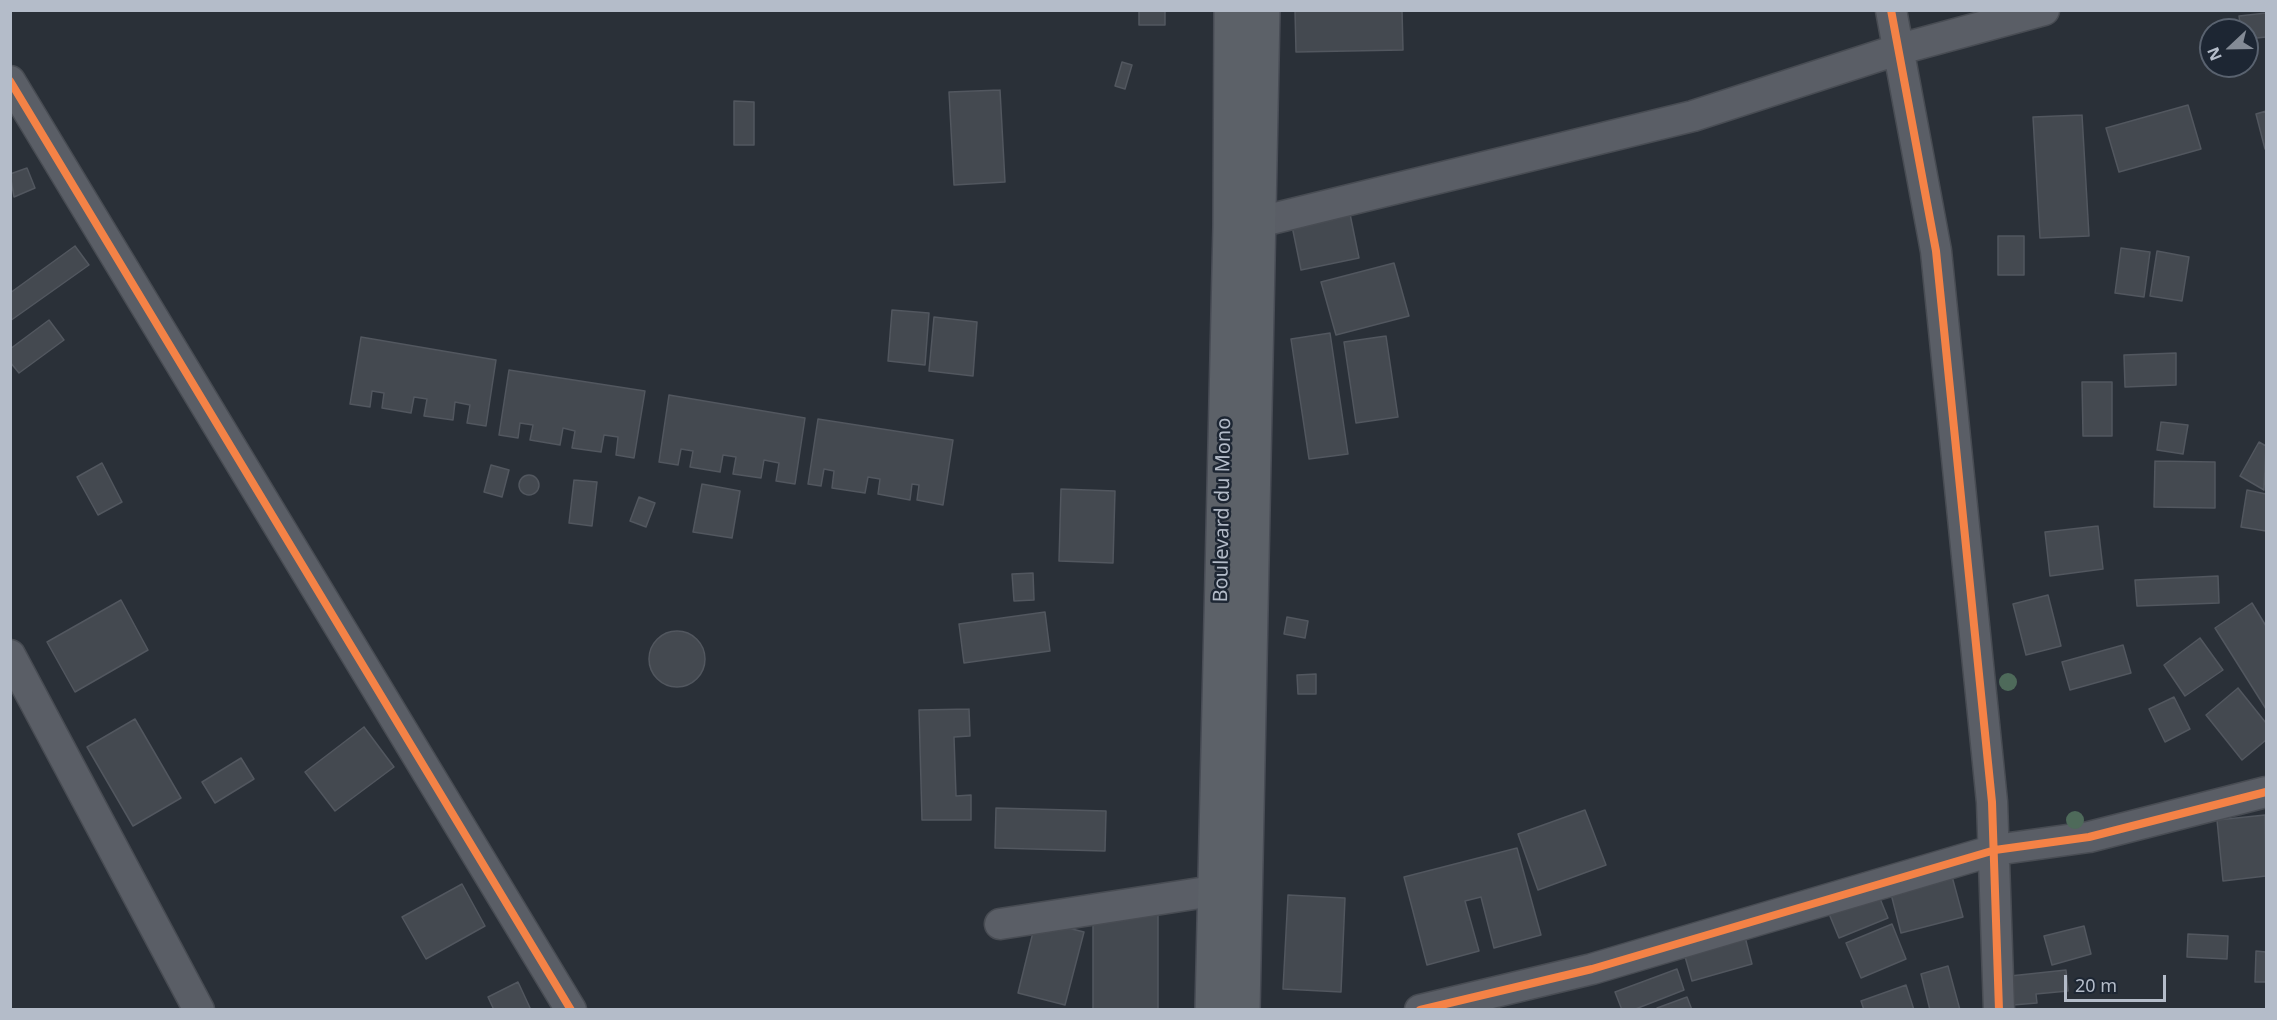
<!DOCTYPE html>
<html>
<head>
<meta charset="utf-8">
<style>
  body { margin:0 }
  #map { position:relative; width:2277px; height:1020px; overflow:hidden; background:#2a3038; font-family:"Noto Sans",sans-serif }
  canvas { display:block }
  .frame { position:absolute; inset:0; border:12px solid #b4bcc9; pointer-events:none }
  .north { position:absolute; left:2199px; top:18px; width:60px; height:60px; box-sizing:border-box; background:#1d2633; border:2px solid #59626f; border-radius:50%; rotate:248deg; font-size:16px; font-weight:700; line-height:24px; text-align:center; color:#b4bcc9 }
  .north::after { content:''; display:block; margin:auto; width:21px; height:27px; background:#848b96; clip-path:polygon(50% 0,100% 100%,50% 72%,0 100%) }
  .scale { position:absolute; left:2064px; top:975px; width:102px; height:27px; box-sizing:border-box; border:3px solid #b4bcc9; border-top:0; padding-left:8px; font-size:18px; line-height:21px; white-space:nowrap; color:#b4bcc9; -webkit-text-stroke:4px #1d2633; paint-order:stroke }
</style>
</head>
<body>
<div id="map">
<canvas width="2277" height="1020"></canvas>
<div class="frame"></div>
<div class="north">N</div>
<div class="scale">20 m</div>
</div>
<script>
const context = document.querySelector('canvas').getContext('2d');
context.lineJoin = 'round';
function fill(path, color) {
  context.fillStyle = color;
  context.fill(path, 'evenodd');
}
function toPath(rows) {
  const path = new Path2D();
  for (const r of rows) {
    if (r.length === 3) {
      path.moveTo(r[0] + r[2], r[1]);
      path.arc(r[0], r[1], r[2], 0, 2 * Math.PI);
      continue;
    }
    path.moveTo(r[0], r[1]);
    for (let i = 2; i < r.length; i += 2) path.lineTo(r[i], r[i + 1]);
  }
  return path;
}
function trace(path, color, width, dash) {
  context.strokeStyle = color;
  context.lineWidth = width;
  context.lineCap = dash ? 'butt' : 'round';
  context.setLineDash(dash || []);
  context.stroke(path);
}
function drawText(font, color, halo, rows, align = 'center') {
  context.font = font + ' "Noto Sans",sans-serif';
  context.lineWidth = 5;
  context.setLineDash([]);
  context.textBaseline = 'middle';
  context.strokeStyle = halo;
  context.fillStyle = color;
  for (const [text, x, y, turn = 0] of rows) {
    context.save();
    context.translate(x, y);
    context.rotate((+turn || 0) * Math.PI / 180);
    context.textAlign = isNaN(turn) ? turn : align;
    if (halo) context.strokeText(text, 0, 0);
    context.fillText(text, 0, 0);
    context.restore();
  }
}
const building = toPath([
  [1139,10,1165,10,1165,25,1139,25,1139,10],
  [1295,10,1402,10,1403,50,1296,52,1295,10],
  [2266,13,2266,37,2247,39,2247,30,2241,30,2239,16,2266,13],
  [1122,62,1132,65,1125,89,1115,86,1122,62],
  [1000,90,1005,182,954,185,949,92,1000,90],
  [734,101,754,102,754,145,734,145,734,101],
  [2188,105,2201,149,2119,172,2106,128,2188,105],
  [2266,111,2266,148,2265,149,2256,114,2266,111],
  [2082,115,2089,236,2040,238,2033,117,2082,115],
  [27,168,35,188,14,197,10,174,27,168],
  [1350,214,1359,258,1301,270,1292,226,1350,214],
  [1998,236,2024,236,2024,275,1998,275,1998,236],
  [75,246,89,265,10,321,10,293,75,246],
  [2121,248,2150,252,2144,297,2115,293,2121,248],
  [2157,251,2189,257,2182,301,2150,296,2157,251],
  [1394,263,1409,316,1336,335,1321,282,1394,263],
  [892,310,929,313,925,365,888,361,892,310],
  [934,317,977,322,973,376,929,371,934,317],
  [49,320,64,340,19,373,10,362,10,349,49,320],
  [1330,333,1348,454,1309,459,1291,339,1330,333],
  [1386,336,1398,417,1356,423,1344,342,1386,336],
  [361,337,496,360,486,426,467,423,470,405,455,402,453,420,424,416,427,399,414,397,411,413,382,408,384,393,372,391,370,407,350,404,361,337],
  [2176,353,2176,385,2125,387,2124,355,2176,353],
  [509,370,645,391,634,458,616,455,618,437,604,435,601,452,572,448,575,431,563,428,560,445,530,440,533,425,520,423,518,438,499,435,509,370],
  [2082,382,2112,382,2112,436,2083,436,2082,382],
  [669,395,805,418,795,484,776,481,779,463,764,460,761,478,733,474,736,457,723,455,720,472,690,467,693,451,681,449,678,465,659,462,669,395],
  [818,419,953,440,943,505,917,500,919,485,912,484,910,500,878,494,880,479,868,477,865,493,832,488,834,471,824,469,821,486,808,484,818,419],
  [2161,422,2188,425,2183,454,2157,450,2161,422],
  [2259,442,2266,446,2264,490,2240,476,2259,442],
  [2155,461,2215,462,2215,508,2154,507,2155,461],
  [102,463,122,502,98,515,77,477,102,463],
  [491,465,509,470,502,497,484,492,491,465],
  [529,485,10],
  [574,480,597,482,592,526,569,523,574,480],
  [702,484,740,491,732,538,693,532,702,484],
  [1061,489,1115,491,1113,563,1059,561,1061,489],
  [2247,490,2266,494,2266,531,2241,527,2247,490],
  [639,497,655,503,646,527,630,521,639,497],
  [2098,526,2103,569,2050,576,2045,532,2098,526],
  [1033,573,1034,600,1014,601,1012,574,1033,573],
  [2218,576,2219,603,2137,606,2135,580,2218,576],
  [2048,595,2061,646,2026,655,2013,604,2048,595],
  [121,600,148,650,75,692,47,642,121,600],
  [2252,603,2266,626,2266,709,2215,628,2252,603],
  [1045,612,1050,651,964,663,959,624,1045,612],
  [1287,617,1308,621,1305,638,1284,634,1287,617],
  [677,659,28],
  [2200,638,2223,670,2185,696,2164,665,2200,638],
  [2123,645,2131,673,2070,690,2062,662,2123,645],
  [1316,674,1316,694,1298,694,1297,675,1316,674],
  [2238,688,2266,723,2266,740,2242,760,2206,715,2238,688],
  [2174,697,2190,729,2165,742,2149,709,2174,697],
  [969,709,970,736,954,737,956,796,971,795,971,820,922,820,919,710,969,709],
  [135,719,181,798,133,826,87,747,135,719],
  [364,727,394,767,335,811,305,772,364,727],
  [241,758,254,779,215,803,202,782,241,758],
  [996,808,1106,811,1105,851,995,848,996,808],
  [1585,810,1606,865,1538,890,1518,834,1585,810],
  [2265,815,2266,876,2223,881,2217,820,2265,815],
  [1517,848,1541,935,1494,948,1481,897,1465,901,1479,951,1427,965,1404,877,1517,848],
  [1950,869,1963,917,1901,933,1889,886,1950,869],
  [462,884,485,926,426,959,402,917,462,884],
  [1876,889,1888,918,1839,938,1827,909,1876,889],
  [1288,895,1345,898,1341,992,1283,989,1288,895],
  [1093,915,1158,915,1158,1010,1093,1010,1093,915],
  [1036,920,1084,932,1065,1005,1018,993,1036,920],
  [1892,924,1906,959,1861,978,1846,943,1892,924],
  [2084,926,2091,954,2052,965,2044,936,2084,926],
  [2188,934,2228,936,2227,959,2187,957,2188,934],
  [1745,937,1752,964,1692,981,1684,953,1745,937],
  [2256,951,2266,952,2266,982,2255,982,2256,951],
  [1948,966,1960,1010,1930,1010,1921,974,1948,966],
  [1677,969,1684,990,1633,1010,1622,1010,1615,992,1677,969],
  [2066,970,2068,991,2036,994,2037,1003,2013,1005,2010,976,2066,970],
  [518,982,531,1010,494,1010,488,997,518,982],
  [1906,985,1914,1010,1864,1010,1861,1001,1906,985],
  [1687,997,1692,1010,1658,1010,1657,1008,1687,997]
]);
fill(building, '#444950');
trace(building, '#52575f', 1.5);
const minor = toPath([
  [1891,10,1936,251,1992,802,1999,1010],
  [10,81,571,1010],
  [1259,222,1693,116,1900,49,2044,10],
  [10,655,199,1010],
  [1000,924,1213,891,1238,891],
  [1420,1010,1592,969,1995,850,2089,837,2266,792]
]);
const primary = toPath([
  [1212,1010,1230,227,1231,10],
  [1243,1010,1263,10]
]);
trace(minor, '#484c53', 33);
trace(primary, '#484c55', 36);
trace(minor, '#5a5e66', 30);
trace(primary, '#5c6168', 33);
trace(toPath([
  [1891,10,1936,251,1992,802,1999,1010],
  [10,81,571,1010],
  [1420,1010,1592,969,1995,850,2089,837,2266,792]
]), '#f48246', 8);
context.fillStyle = '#4e6a5a';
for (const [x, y] of [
  [2008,682],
  [2075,820]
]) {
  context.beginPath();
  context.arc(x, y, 9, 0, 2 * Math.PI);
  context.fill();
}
drawText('20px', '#b4bcc9', '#1d2633', [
  ["Boulevard du Mono",1223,510,-89]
]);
</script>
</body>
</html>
